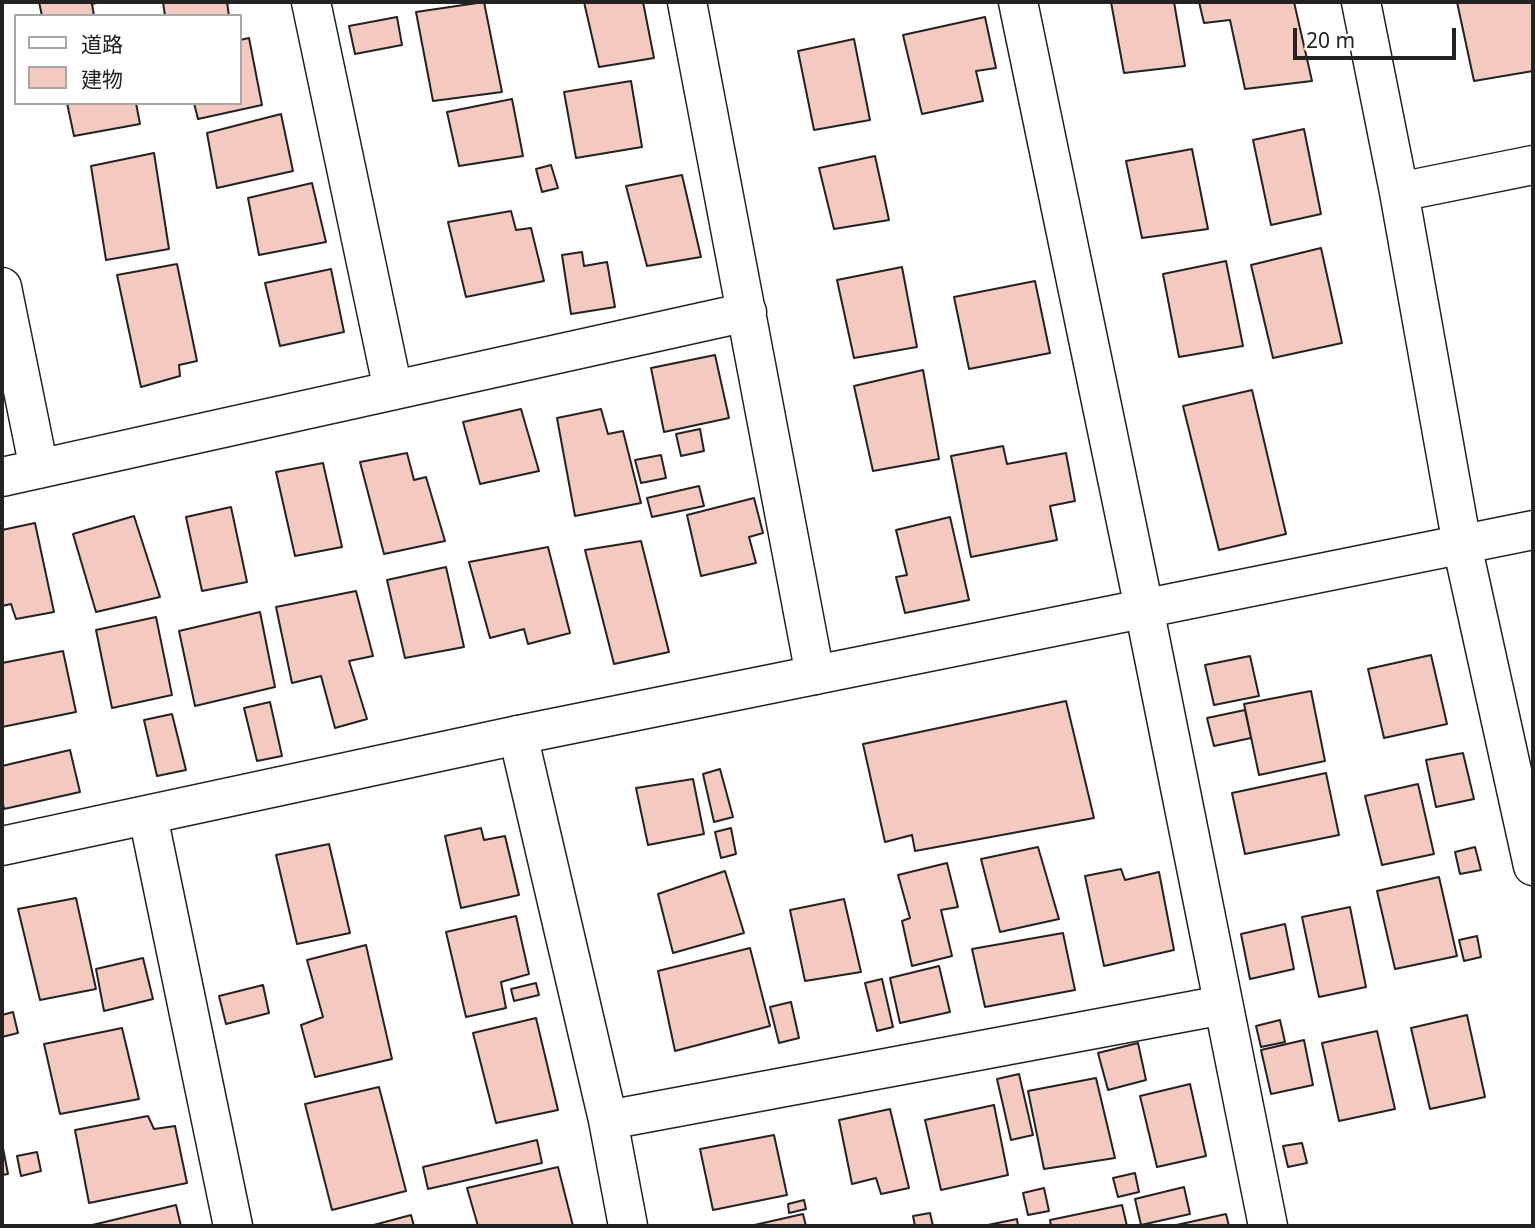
<!DOCTYPE html>
<html>
<head>
<meta charset="utf-8">
<style>
  body { margin:0 }
  #map { position:relative; width:1535px; height:1228px; overflow:hidden; background:#fff; font-family:"Noto Sans","Noto Sans JP",sans-serif }
  canvas { display:block }
  .frame { position:absolute; inset:0; border:4px solid #222; pointer-events:none }
  .legend { position:absolute; left:14px; top:14px; width:228px; height:91px; box-sizing:border-box; background:#fff; border:2px solid #a7a7a7; margin:0; padding:9px 12px; list-style:none; font-size:21px; color:#222 }
  .legend li { display:flex; align-items:center; gap:14px; height:35px }
  .legend b { width:35px; border:2px solid #a7a7a7 }
  .scale { position:absolute; left:1293px; top:28px; width:163px; height:32px; box-sizing:border-box; border:4px solid #222; border-top:0; padding-left:9px; font-size:21px; line-height:24px; white-space:nowrap; color:#222; -webkit-text-stroke:5px #fff; paint-order:stroke }
</style>
</head>
<body>
<div id="map">
<canvas width="1535" height="1228"></canvas>
<div class="frame"></div>
<ul class="legend">
<li><b style="height:9px;background:#fff"></b>道路</li>
<li><b style="height:19px;background:#f3c9c0"></b>建物</li>
</ul>
<div class="scale">20 m</div>
</div>
<script>
const context = document.querySelector('canvas').getContext('2d');
context.lineJoin = 'round';
function fill(path, color) {
  context.fillStyle = color;
  context.fill(path, 'evenodd');
}
function toPath(rows) {
  const path = new Path2D();
  for (const r of rows) {
    path.moveTo(r[0], r[1]);
    for (let i = 2; i < r.length; i += 2) path.lineTo(r[i], r[i + 1]);
  }
  return path;
}
function trace(path, color, width, dash) {
  context.strokeStyle = color;
  context.lineWidth = width;
  context.lineCap = dash ? 'butt' : 'round';
  context.setLineDash(dash || []);
  context.stroke(path);
}
const building = toPath([
  [39,2,102,2,92,4,94,16,42,16,39,2],
  [163,2,227,2,229,16,165,16,163,2],
  [484,2,502,92,433,101,416,12,484,2],
  [584,2,643,2,654,58,599,67,584,2],
  [1111,2,1174,2,1185,66,1124,73,1111,2],
  [1199,2,1294,2,1312,81,1245,89,1230,20,1204,23,1199,2],
  [1457,2,1533,2,1533,71,1474,81,1457,2],
  [397,17,402,45,355,54,349,26,397,17],
  [985,17,996,68,976,71,983,101,922,114,903,35,985,17],
  [249,38,262,105,198,119,194,103,240,103,240,40,249,38],
  [854,39,870,120,814,130,798,51,854,39],
  [631,81,642,147,576,158,564,92,631,81],
  [512,99,523,156,459,166,447,112,512,99],
  [67,103,136,103,140,124,74,136,67,103],
  [281,114,293,171,217,188,207,133,281,114],
  [1304,129,1321,214,1271,225,1253,140,1304,129],
  [1192,149,1208,229,1142,238,1126,161,1192,149],
  [154,153,169,249,106,260,91,166,154,153],
  [875,156,889,220,834,229,819,168,875,156],
  [551,165,558,188,542,192,536,169,551,165],
  [682,175,701,257,647,266,626,186,682,175],
  [312,183,326,242,259,255,248,198,312,183],
  [511,211,516,230,531,228,544,281,466,297,448,222,511,211],
  [1321,248,1342,343,1273,358,1251,265,1321,248],
  [582,252,584,266,607,262,615,307,571,314,562,255,582,252],
  [1226,261,1243,346,1179,357,1163,274,1226,261],
  [177,264,197,361,179,365,180,376,141,387,117,275,177,264],
  [902,267,917,347,854,358,837,280,902,267],
  [331,269,344,332,280,346,265,283,331,269],
  [1035,281,1050,353,969,369,954,297,1035,281],
  [715,355,729,418,664,432,651,368,715,355],
  [923,370,939,459,873,471,854,386,923,370],
  [1252,390,1286,534,1219,550,1183,406,1252,390],
  [521,409,539,471,480,484,463,422,521,409],
  [601,409,608,434,623,431,641,503,575,516,557,418,601,409],
  [700,429,704,451,681,456,676,434,700,429],
  [1003,446,1007,464,1066,453,1075,501,1050,506,1057,540,971,557,951,456,1003,446],
  [407,453,414,480,426,477,445,541,384,554,360,462,407,453],
  [661,455,666,478,641,483,635,460,661,455],
  [323,463,342,547,295,556,276,472,323,463],
  [699,486,704,506,652,517,647,498,699,486],
  [754,498,763,533,749,537,756,563,701,576,687,515,754,498],
  [231,507,247,582,202,591,186,517,231,507],
  [134,516,160,597,96,612,73,534,134,516],
  [950,517,969,600,905,613,896,577,907,575,896,530,950,517],
  [35,523,54,612,16,619,11,604,2,606,2,530,35,523],
  [641,541,669,652,614,664,585,550,641,541],
  [548,547,570,633,528,644,524,629,490,638,469,562,548,547],
  [446,567,464,647,405,658,387,580,446,567],
  [356,591,373,656,349,661,367,719,335,728,321,676,292,683,276,607,356,591],
  [260,612,275,687,195,706,179,631,260,612],
  [156,617,172,695,112,708,96,630,156,617],
  [63,651,76,712,2,727,2,663,63,651],
  [1431,655,1447,724,1384,738,1368,669,1431,655],
  [1250,656,1259,696,1214,705,1205,665,1250,656],
  [1311,691,1325,761,1259,775,1244,704,1311,691],
  [1066,701,1094,818,915,851,912,835,885,842,863,744,1066,701],
  [270,702,282,756,257,761,244,708,270,702],
  [1245,710,1251,738,1214,746,1207,718,1245,710],
  [172,714,186,770,157,776,144,720,172,714],
  [70,750,80,792,4,809,2,799,2,766,70,750],
  [1463,753,1474,799,1436,807,1426,760,1463,753],
  [720,769,733,817,714,822,703,774,720,769],
  [1326,773,1339,835,1245,854,1232,793,1326,773],
  [693,779,704,834,648,845,636,788,693,779],
  [1418,784,1434,854,1382,865,1365,796,1418,784],
  [481,828,484,840,505,836,519,895,461,908,445,836,481,828],
  [731,828,736,854,721,858,715,832,731,828],
  [329,844,350,933,297,944,276,855,329,844],
  [1038,847,1059,919,1000,932,981,859,1038,847],
  [1475,847,1481,870,1460,874,1455,852,1475,847],
  [947,863,958,907,941,910,952,956,912,966,902,921,910,918,898,875,947,863],
  [1121,869,1125,880,1159,872,1174,950,1104,966,1085,876,1121,869],
  [725,871,744,933,673,953,658,894,725,871],
  [1439,877,1457,956,1395,969,1377,891,1439,877],
  [76,898,96,989,40,1000,18,909,76,898],
  [844,899,861,972,805,981,790,910,844,899],
  [1350,907,1366,987,1319,997,1302,917,1350,907],
  [516,916,529,974,501,982,506,1008,466,1017,446,932,516,916],
  [1285,924,1294,969,1250,979,1241,934,1285,924],
  [1063,933,1075,990,985,1007,972,949,1063,933],
  [1477,936,1481,957,1464,961,1459,940,1477,936],
  [366,945,392,1059,315,1077,301,1025,323,1017,307,960,366,945],
  [750,948,770,1026,675,1051,658,971,750,948],
  [143,958,153,999,104,1011,96,969,143,958],
  [939,966,950,1012,900,1023,890,978,939,966],
  [882,979,893,1027,877,1031,865,983,882,979],
  [536,983,539,995,514,1001,511,989,536,983],
  [263,985,269,1013,226,1024,219,996,263,985],
  [791,1002,799,1038,779,1043,770,1007,791,1002],
  [13,1012,18,1033,2,1037,2,1015,13,1012],
  [1467,1015,1485,1097,1430,1109,1411,1028,1467,1015],
  [536,1018,558,1110,496,1123,473,1033,536,1018],
  [1280,1020,1285,1042,1261,1047,1256,1026,1280,1020],
  [122,1028,139,1099,60,1114,44,1044,122,1028],
  [1377,1031,1395,1109,1339,1121,1322,1043,1377,1031],
  [1304,1040,1313,1085,1271,1094,1261,1050,1304,1040],
  [1138,1043,1146,1080,1108,1090,1098,1053,1138,1043],
  [1019,1074,1033,1135,1011,1140,997,1079,1019,1074],
  [1096,1078,1115,1158,1044,1169,1028,1091,1096,1078],
  [1190,1084,1206,1156,1157,1167,1140,1096,1190,1084],
  [379,1087,406,1191,332,1210,305,1104,379,1087],
  [994,1105,1008,1175,941,1190,925,1120,994,1105],
  [890,1109,909,1188,881,1194,876,1178,852,1184,839,1120,890,1109],
  [148,1116,154,1129,175,1126,187,1183,89,1203,75,1130,148,1116],
  [774,1135,787,1195,713,1210,700,1149,774,1135],
  [537,1140,542,1163,428,1189,423,1167,537,1140],
  [2,1143,8,1174,2,1175,2,1143],
  [1302,1143,1307,1163,1288,1167,1283,1146,1302,1143],
  [37,1152,41,1171,21,1176,17,1156,37,1152],
  [558,1167,573,1226,478,1226,467,1188,558,1167],
  [1135,1173,1139,1192,1118,1197,1113,1178,1135,1173],
  [1184,1187,1190,1214,1141,1225,1135,1199,1184,1187],
  [1044,1188,1049,1211,1028,1215,1023,1193,1044,1188],
  [804,1200,806,1209,789,1213,788,1204,804,1200],
  [176,1205,181,1226,88,1226,176,1205],
  [1122,1205,1127,1226,1051,1226,1050,1220,1122,1205],
  [930,1213,933,1226,915,1226,913,1216,930,1213],
  [803,1214,806,1226,750,1226,803,1214],
  [1226,1214,1229,1226,1172,1226,1226,1214],
  [411,1215,414,1226,370,1226,411,1215],
  [1017,1219,1018,1226,983,1226,1017,1219]
]);
fill(building, '#f3c9c0');
trace(building, '#222', 2);
const minor = toPath([
  [311,2,393,390],
  [687,2,815,675],
  [1018,2,1144,608,1268,1226],
  [1361,2,1399,192,1462,545,1533,866],
  [1399,192,1533,165],
  [2,287,39,469],
  [2,477,747,312],
  [518,735,608,1120,628,1226],
  [148,816,233,1226],
  [608,1120,1223,1005]
]);
const tertiary = toPath([
  [2,846,518,735,1533,530]
]);
trace(minor, '#222', 41);
trace(tertiary, '#222', 41);
trace(minor, '#fff', 38);
trace(tertiary, '#fff', 38);
</script>
</body>
</html>
